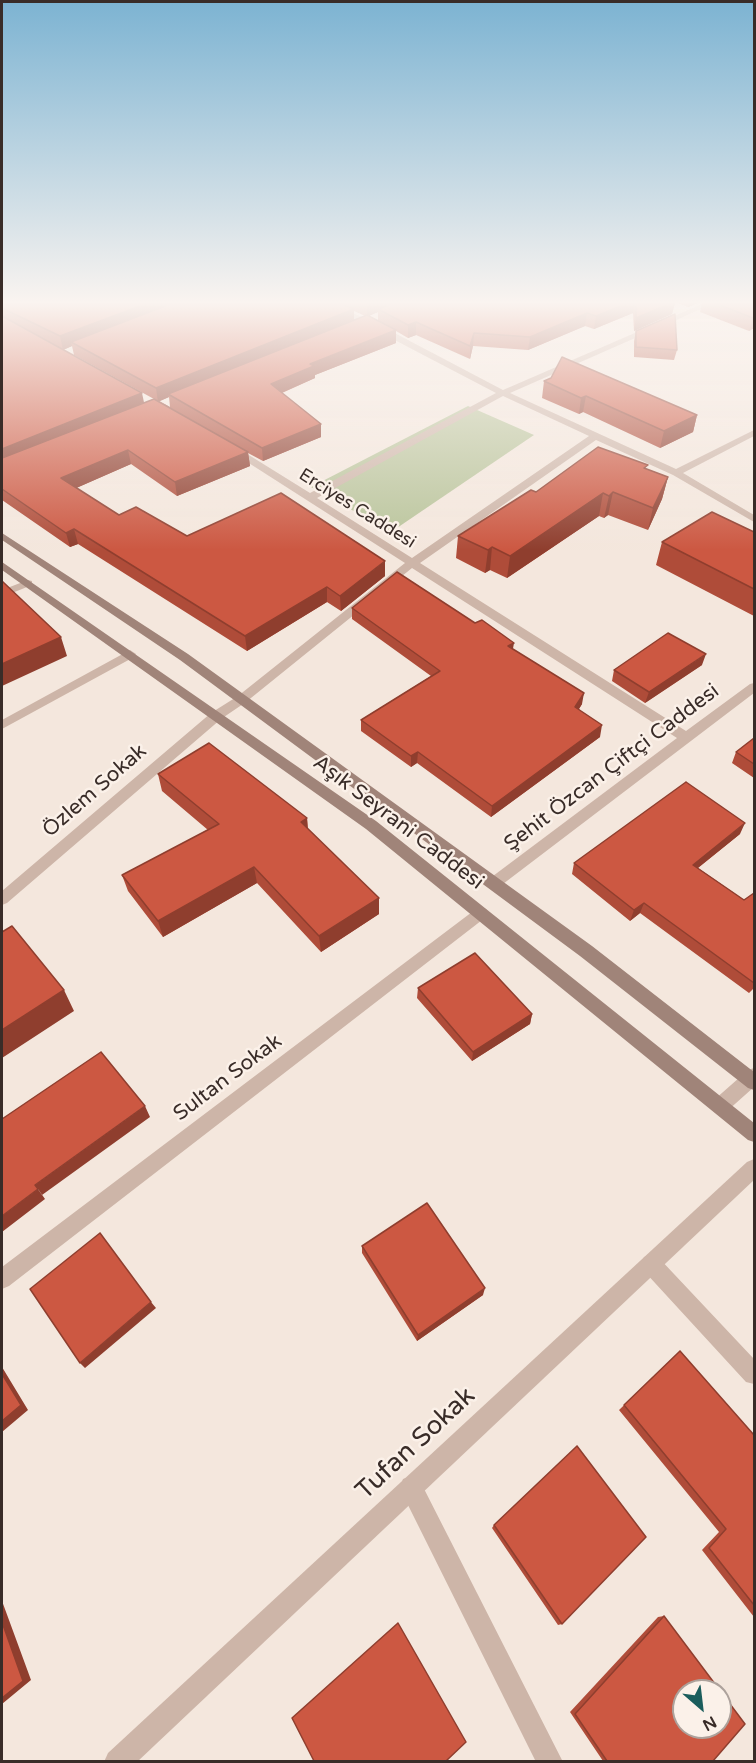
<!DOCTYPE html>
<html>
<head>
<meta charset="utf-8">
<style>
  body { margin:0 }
  #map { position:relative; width:756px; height:1763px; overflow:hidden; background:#f4e7dd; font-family:"Varela Round",sans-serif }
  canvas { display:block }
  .frame { position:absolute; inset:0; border:3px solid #392c28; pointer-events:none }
  .north { position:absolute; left:672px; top:1679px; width:60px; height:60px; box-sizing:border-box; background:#fbf1e9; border:2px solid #ada29c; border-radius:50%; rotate:152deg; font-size:16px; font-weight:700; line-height:24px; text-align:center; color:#392c28 }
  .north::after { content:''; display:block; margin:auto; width:21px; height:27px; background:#1b5d5c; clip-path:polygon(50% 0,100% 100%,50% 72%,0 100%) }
</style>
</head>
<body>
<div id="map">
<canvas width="756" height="1763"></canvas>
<div class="frame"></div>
<div class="north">N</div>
</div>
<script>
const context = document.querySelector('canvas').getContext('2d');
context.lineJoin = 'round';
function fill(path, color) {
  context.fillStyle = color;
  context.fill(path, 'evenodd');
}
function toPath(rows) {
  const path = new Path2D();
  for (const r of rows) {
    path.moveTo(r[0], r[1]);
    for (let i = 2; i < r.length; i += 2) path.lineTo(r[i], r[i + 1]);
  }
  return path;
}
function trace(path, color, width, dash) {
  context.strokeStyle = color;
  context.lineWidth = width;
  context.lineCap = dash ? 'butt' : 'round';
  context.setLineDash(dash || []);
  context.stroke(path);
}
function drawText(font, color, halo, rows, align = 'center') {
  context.font = font + ' "Varela Round",sans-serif';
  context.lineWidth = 5;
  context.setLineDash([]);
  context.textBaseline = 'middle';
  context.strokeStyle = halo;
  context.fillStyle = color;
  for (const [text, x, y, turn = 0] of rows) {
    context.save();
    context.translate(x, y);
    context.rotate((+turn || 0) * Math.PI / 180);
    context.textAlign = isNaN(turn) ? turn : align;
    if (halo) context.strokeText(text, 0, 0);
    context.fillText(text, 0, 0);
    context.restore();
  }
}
fill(toPath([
  [468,406,534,435,391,532,311,487]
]), '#b9c49b');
fill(toPath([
  [316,303,327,303,370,320,503,390,704,303,715,303,510,393,676,469,754,430,754,436,683,473,754,515,754,522,673,475,596,440,420,563,686,731,750,684,754,683,754,693,499,887,489,887,486,883,489,879,677,738,412,568,246,702,221,719,7,903,2,905,2,891,211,713,238,696,405,563,230,451,230,447,236,447,310,493,496,393,364,324,316,303],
  [503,396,589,436,412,558,317,498,503,396],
  [28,580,32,581,32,585,2,597,2,590,28,580],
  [130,650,136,654,134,657,2,729,2,720,130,650],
  [481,907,486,909,489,913,486,917,9,1286,2,1289,2,1267,476,909,481,907],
  [754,1068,754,1087,726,1112,720,1114,714,1112,711,1106,714,1100,748,1070,754,1068],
  [651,1254,658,1257,754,1359,754,1384,746,1382,644,1271,641,1264,644,1257,651,1254],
  [411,1476,419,1479,563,1762,536,1762,403,1495,400,1487,403,1479,411,1476]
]), '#cdb5a8');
fill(toPath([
  [754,1159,754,1180,137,1762,104,1762,108,1753,747,1162,754,1159]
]), '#cdb5a8');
fill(toPath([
  [2,533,188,654,592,946,754,1072,754,1090,748,1088,580,956,180,660,2,540,2,533],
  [2,562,376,821,754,1123,754,1142,748,1140,366,829,2,570,2,562]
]), '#a08479');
fill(toPath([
  [2,303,675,303,672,314,634,331,633,313,594,329,585,326,528,350,473,346,470,359,416,335,408,338,396,331,396,343,315,375,315,378,282,393,321,437,263,461,248,453,250,466,177,496,131,464,76,488,119,515,187,536,385,576,341,611,327,602,247,651,78,544,70,547,2,500],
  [354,311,365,316,354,320],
  [378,312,378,321,368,316],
  [72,346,74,355,154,399,144,403,63,350],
  [169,397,170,407,159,401],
  [678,303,698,303,688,307],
  [702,303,754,303,754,328,749,331,700,312],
  [636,331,677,350,674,360,634,357,634,341],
  [544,381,697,415,693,432,660,448,583,412,579,414,542,398],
  [647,469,668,477,662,499,648,530,608,515,604,518,599,516,507,578,490,570,485,573,456,558,458,536,536,492],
  [754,532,754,616,656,565,662,542],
  [352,608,513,649,582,704,579,709,600,737,491,817,417,763,411,767,361,731,361,720,431,676,352,619],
  [702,665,645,703,612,681,614,670],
  [754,738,754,778,732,763,736,752],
  [158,774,307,818,308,829,379,914,321,952,257,883,163,937,128,891,122,875,208,830,162,791],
  [740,834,698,868,744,900,754,893,754,988,749,993,640,913,630,921,572,874,574,863],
  [418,988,532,1014,530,1024,472,1061,417,998],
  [362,1246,483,1295,417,1341,362,1253],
  [680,1351,754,1435,754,1617,702,1550,719,1532,619,1410],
  [494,1525,562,1624,558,1625,492,1528],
  [664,1616,713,1761,603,1761,570,1712,658,1617]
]), '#af4c39');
fill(toPath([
  [148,303,183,303,71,342,72,346,63,350,60,336],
  [368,303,400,303,378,309,378,312,367,317,367,304],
  [628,303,635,303,633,313,594,329,596,316],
  [671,303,675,303,672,314,634,331,636,318],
  [689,303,698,303,688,307],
  [354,309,354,322,168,394,169,397,158,402,156,388],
  [587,313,585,326,528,350,530,337],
  [754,317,754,328,749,331,753,318],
  [416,322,416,335,408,338,408,325],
  [396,330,396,343,315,375,315,378,272,397,271,384,310,364],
  [474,333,473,346,470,359,470,346],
  [142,393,145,407,2,465,2,449],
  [586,396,583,412,579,414,581,398],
  [697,415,693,432,660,448,664,431],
  [321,424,321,437,263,461,262,448],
  [128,450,131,464,65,493,61,478],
  [248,452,250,466,177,496,175,482],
  [668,477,662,499,648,530,653,508],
  [613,492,608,515,604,518,609,496],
  [603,493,599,516,507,578,510,556],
  [74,529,78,544,70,547,66,533],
  [492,547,490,570,485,573,488,550],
  [385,561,385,576,341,611,340,596],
  [327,587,327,602,247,651,245,636],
  [61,637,67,656,2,686,2,664],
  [514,643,512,654,508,646],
  [706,654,702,665,645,703,649,692],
  [584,693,582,704,573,718,575,707],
  [602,725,600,737,491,817,492,806],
  [418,752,417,763,411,767,411,756],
  [307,818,308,835,301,822],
  [745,823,740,834,689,875,693,865],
  [254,867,257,883,163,937,158,921],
  [379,898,379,914,321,952,319,936],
  [644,903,640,913,630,921,634,910],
  [64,990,74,1011,2,1058,2,1030],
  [532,1014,530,1024,472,1061,473,1052],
  [145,1106,150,1117,42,1195,35,1185],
  [38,1189,45,1199,2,1232,2,1216],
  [485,1288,483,1295,417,1341,418,1335],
  [151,1302,156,1308,85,1368,80,1363],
  [2,1367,28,1410,2,1432],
  [2,1601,31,1680,2,1704]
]), '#8f3e2e');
const building = toPath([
  [2,303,148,303,60,336,2,308,2,303],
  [173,303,340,303,354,309,156,388,71,342,173,303],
  [393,303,628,303,596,316,587,313,530,337,474,333,470,346,416,322,408,325,378,309,393,303],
  [636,303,671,303,636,318,636,303],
  [715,303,754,303,754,317,753,318,715,303],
  [675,314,677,350,636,347,636,331,675,314],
  [367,315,396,330,310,364,314,366,271,384,321,424,262,448,168,394,367,315],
  [2,316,142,393,2,449,2,316],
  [562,357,697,415,664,431,586,396,581,398,544,381,551,378,562,357],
  [154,399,248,452,175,482,128,450,61,478,119,515,136,507,187,536,281,493,385,561,340,596,327,587,245,636,74,529,66,533,2,489,2,458,154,399],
  [598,447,648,465,644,468,668,477,653,508,613,492,609,496,603,493,510,556,492,547,488,550,458,536,531,490,536,492,598,447],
  [712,512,754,532,754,589,662,542,712,512],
  [397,572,475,623,482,620,514,643,508,646,584,693,575,707,602,725,492,806,418,752,411,756,361,720,440,671,352,608,397,572],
  [2,581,61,637,2,664,2,581],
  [668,633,706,654,649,692,614,670,668,633],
  [754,738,754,764,736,752,754,738],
  [209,743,307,818,301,822,379,898,319,936,254,867,158,921,122,875,219,824,158,774,209,743],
  [686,782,745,823,693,865,744,900,754,893,754,983,644,903,634,910,574,863,686,782],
  [12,926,64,990,2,1030,2,932,12,926],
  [475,953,532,1014,473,1052,418,988,475,953],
  [101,1052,145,1106,35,1185,38,1189,2,1216,2,1119,101,1052],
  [427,1203,485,1288,418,1335,362,1246,427,1203],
  [100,1233,151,1302,80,1363,30,1289,100,1233],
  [680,1351,754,1435,754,1605,709,1548,726,1529,624,1405,680,1351],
  [2,1374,21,1405,2,1421,2,1374],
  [577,1446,646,1537,562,1624,494,1525,577,1446],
  [664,1616,745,1724,713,1761,607,1761,575,1714,664,1616],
  [684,1691,720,1691,720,1727,684,1727,684,1691],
  [2,1622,23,1681,2,1698,2,1622],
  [398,1623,466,1742,446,1761,314,1761,292,1718,398,1623]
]);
fill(building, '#cc5842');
trace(building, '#8f3e2e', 1.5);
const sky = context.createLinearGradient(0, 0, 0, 550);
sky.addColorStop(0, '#7cb3d2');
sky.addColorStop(0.55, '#faf4f0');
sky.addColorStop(1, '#faf4f000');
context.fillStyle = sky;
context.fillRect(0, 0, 756, 550);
drawText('18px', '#392c28', '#fbf1e9', [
  ["Erciyes Caddesi",357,509,32]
]);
drawText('21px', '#392c28', '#fbf1e9', [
  ["Şehit Özcan Çiftçi Caddesi",612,768,-37],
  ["Özlem Sokak",95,791,-41],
  ["Aşık Seyrani Caddesi",398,823,37],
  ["Sultan Sokak",228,1078,-37]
]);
drawText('26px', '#392c28', '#fbf1e9', [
  ["Tufan Sokak",416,1444,-43]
]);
</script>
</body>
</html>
